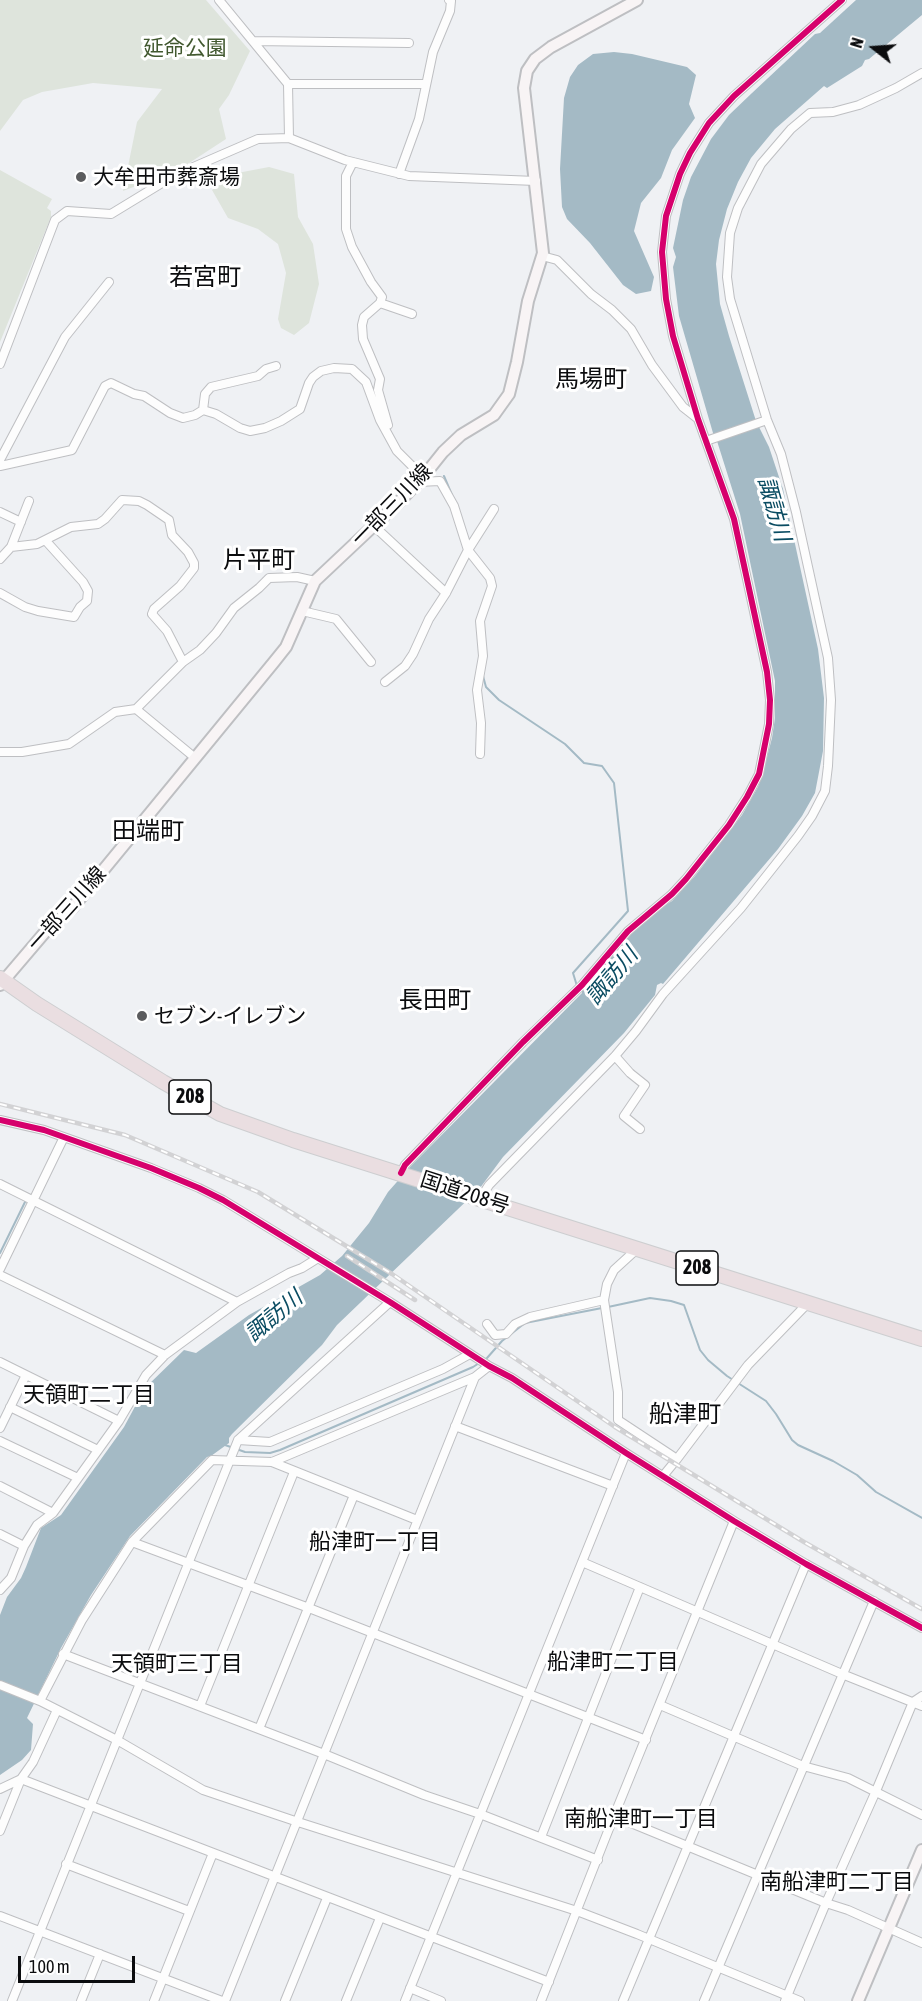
<!DOCTYPE html>
<html>
<head>
<meta charset="utf-8">
<style>
  body { margin:0 }
  #map { position:relative; width:922px; height:2001px; overflow:hidden; background:#eff1f4; font-family:"Asap Condensed",sans-serif }
  canvas { display:block }
  .north { position:absolute; left:844px; top:18px; width:60px; height:60px; -webkit-text-stroke:4px #fff; paint-order:stroke; rotate:287deg; font-size:16px; font-weight:700; line-height:24px; text-align:center; color:#0b0c0e }
  .north::after { content:''; display:block; margin:auto; width:21px; height:27px; background:#0b0c0e; clip-path:polygon(50% 0,100% 100%,50% 72%,0 100%) }
  .scale { position:absolute; left:18px; top:1956px; width:117px; height:27px; box-sizing:border-box; border:3px solid #0b0c0e; border-top:0; padding-left:8px; font-size:18px; line-height:21px; white-space:nowrap; color:#0b0c0e; -webkit-text-stroke:4px #fff; paint-order:stroke }
</style>
</head>
<body>
<div id="map">
<canvas width="922" height="2001"></canvas>
<div class="north">N</div>
<div class="scale">100 m</div>
</div>
<script>
const context = document.querySelector('canvas').getContext('2d');
context.lineJoin = 'round';
function fill(path, color) {
  context.fillStyle = color;
  context.fill(path, 'evenodd');
}
function toPath(rows) {
  const path = new Path2D();
  for (const r of rows) {
    path.moveTo(r[0], r[1]);
    for (let i = 2; i < r.length; i += 2) path.lineTo(r[i], r[i + 1]);
  }
  return path;
}
function trace(path, color, width, dash) {
  context.strokeStyle = color;
  context.lineWidth = width;
  context.lineCap = dash ? 'butt' : 'round';
  context.setLineDash(dash || []);
  context.stroke(path);
}
function drawText(font, color, halo, rows, align = 'center') {
  context.font = font + ' "Asap Condensed","Noto Sans JP",sans-serif';
  context.lineWidth = 6;
  context.setLineDash([]);
  context.textBaseline = 'middle';
  context.strokeStyle = halo;
  context.fillStyle = color;
  for (const [text, x, y, turn = 0] of rows) {
    context.save();
    context.translate(x, y);
    context.rotate((+turn || 0) * Math.PI / 180);
    context.textAlign = isNaN(turn) ? turn : align;
    if (halo) context.strokeText(text, 0, 0);
    context.fillText(text, 0, 0);
    context.restore();
  }
}
fill(toPath([
  [0,0,206,0,250,51,229,95,219,109,226,139,180,169,123,191,137,122,162,89,93,83,42,92,23,100,0,131],
  [269,167,294,174,298,217,313,244,319,284,309,323,294,335,281,328,278,319,286,273,278,244,258,229,228,218,212,190,232,174],
  [0,170,52,199,47,208,51,211,51,217,0,342]
]), '#dee4dc');
fill(toPath([
  [856,0,922,0,922,15,869,59,865,60,862,66,827,88,824,86,775,129,751,158,738,182,727,209,719,240,716,264,720,304,729,336,756,421,769,447,783,489,818,649,824,698,823,751,815,793,802,816,778,849,663,984,661,983,657,985,655,995,624,1033,503,1157,480,1188,337,1325,322,1345,232,1434,229,1438,229,1443,211,1456,207,1457,130,1536,91,1595,61,1648,27,1718,33,1724,31,1750,22,1760,0,1775,0,1615,7,1597,21,1578,26,1567,41,1528,61,1515,124,1427,145,1388,184,1350,196,1353,249,1315,320,1275,342,1256,369,1223,388,1192,411,1166,582,993,581,989,584,989,609,957,616,956,627,938,653,913,672,901,695,876,742,815,758,787,762,776,772,738,775,718,775,681,740,514,717,441,713,433,679,316,673,267,676,257,673,248,683,200,691,177,711,139,729,115,752,93,815,34,820,33],
  [614,52,632,54,687,67,696,75,689,104,695,118,672,150,661,178,641,203,634,231,654,277,651,291,636,294,623,285,590,243,567,219,562,207,560,169,564,98,570,77,578,65,593,54]
]), '#a4bac5');
trace(toPath([
  [444,476,452,495],
  [483,676,486,687,499,700,565,744,584,763,602,766,614,783,628,911,573,973,577,986],
  [0,1253,25,1202],
  [608,1307,650,1298,671,1301,684,1305,700,1350,708,1360,727,1376,766,1401,776,1414,792,1440,798,1445,833,1461,857,1475,876,1492,922,1518],
  [225,1445,245,1452,270,1453,280,1450,473,1367,487,1358,502,1341,525,1323,602,1308]
]), '#a4bac5', 2);
const street = toPath([
  [219,0,288,84,289,138],
  [253,41,409,43],
  [288,84,425,84],
  [353,162,346,176,346,229,352,247,371,282,382,297,380,303],
  [399,174,419,119,433,52,450,11,451,1,449,0],
  [542,256,557,260,591,294,612,310,631,329,652,365,683,407,697,418],
  [0,364,55,220,67,211,111,214,175,175,258,139,289,138,345,160,409,176,536,181],
  [203,410,216,414,240,428,250,431,265,428,281,421,300,409,309,383,313,377,321,371,334,368,352,369,366,382,380,420,397,451,423,477],
  [203,410,205,394,211,387,258,376,266,369,276,366],
  [388,425,378,390,380,379,363,339,362,325,364,317,380,303,412,314],
  [706,441,767,420],
  [0,460,65,337,109,282],
  [0,466,72,450,105,386,111,383,134,394,144,396,170,413,183,418,195,415,203,410],
  [418,482,440,481,454,506,468,550,490,578,492,586,480,621,483,656,477,690,481,723,480,754],
  [0,512,21,522],
  [374,526,446,593],
  [11,547,29,501],
  [0,559,11,547,37,544,71,527,98,524,105,519,122,500,139,501,147,505,169,520,172,535,188,552,194,563,194,568,180,586,154,609,152,614,167,631,183,662],
  [0,593,25,607,38,611,74,617,80,607,87,601,88,591,83,582,46,541],
  [302,611,336,619,371,662],
  [385,682,405,666,413,654,429,619,446,593,468,550,494,509],
  [136,709,194,757],
  [0,752,22,752,69,744,115,712,136,709,183,662,200,650,216,633,234,608,259,588,269,578,297,577,315,581],
  [615,1056,630,1073,645,1085,624,1116,640,1129],
  [0,1120,44,1130,151,1168,199,1188,223,1200,390,1302,489,1366,512,1378,626,1453,734,1521,806,1564,922,1628],
  [401,1173,405,1165,523,1042,582,985,628,931,672,894,686,879,729,825,747,797,759,774,769,724,770,700,767,672,734,519,698,419,673,336,666,299,662,252,666,216,680,174,690,153,709,123,734,96,842,0],
  [0,1184,237,1302],
  [480,1199,489,1185,615,1056,636,1031,663,994,741,908,798,836,812,816,825,791,828,766,831,700,828,658,796,512,781,454,767,420,730,299,727,277,730,233,738,208,761,164,791,129,810,113,833,112,859,105,896,88,922,73],
  [637,1249,614,1270,607,1284,604,1300,618,1392,618,1420,677,1459,748,1365,808,1303],
  [0,1269,64,1137],
  [0,1275,165,1355],
  [487,1324,495,1335,506,1334,515,1324,530,1317,604,1300],
  [0,1362,119,1421],
  [10,1407,98,1450],
  [455,1426,613,1486],
  [0,1428,26,1375],
  [238,1440,270,1442,443,1369,470,1354],
  [0,1441,78,1478],
  [272,1462,417,1520],
  [663,1476,677,1459],
  [0,1486,53,1513],
  [0,1534,24,1546],
  [132,1542,309,1608,646,1740],
  [582,1562,842,1674,922,1706],
  [0,1590,11,1578,24,1546,37,1525,53,1513,119,1421,146,1375,165,1355,237,1302,289,1273,302,1268,318,1258],
  [63,1654,324,1754,424,1795,480,1814,598,1860],
  [0,1685,40,1701,117,1740,203,1790,298,1822,577,1911,637,1934,800,2001],
  [40,1701,82,1620,132,1542,212,1460,272,1462,475,1377,489,1366],
  [660,1705,803,1766,848,1778,922,1815],
  [200,1706,294,1472],
  [259,1729,354,1495],
  [0,1789,21,1779,549,1982],
  [614,1816,826,1903,848,1910,922,1943],
  [0,1831,21,1779,33,1762,57,1710],
  [541,1837,640,1587],
  [66,1864,189,1911],
  [0,1916,222,2001],
  [410,1988,441,2001],
  [12,2001,238,1440,390,1302],
  [81,2001,100,1954],
  [154,2001,213,1853],
  [225,2001,475,1377],
  [285,2001,327,1898],
  [346,2001,380,1918],
  [405,2001,626,1453],
  [541,2001,614,1816,734,1521],
  [623,2001,806,1564],
  [704,2001,874,1601],
  [785,2001,826,1903,876,1791,913,1702,922,1696]
]);
const secondary = toPath([
  [0,985,46,931,73,907,274,662,286,647,315,581,401,500,423,477,443,452,461,435,494,415,509,394,517,362,528,301,543,253,524,88,527,71,535,59,551,47,637,0],
  [858,2001,922,1850]
]);
const highway = toPath([
  [0,978,37,1004,163,1082,220,1114,293,1140,922,1339]
]);
trace(street, '#bebfc2', 10);
trace(secondary, '#bebfc2', 14);
trace(highway, '#cdced0', 16);
trace(street, '#fdfdfd', 8);
trace(secondary, '#f8f4f5', 10);
trace(highway, '#eadee1', 14);
const rail = toPath([
  [0,1104,125,1135,258,1192,392,1274,615,1427,804,1542,922,1609],
  [347,1256,415,1300]
]);
trace(rail, '#d2d2d4', 4.5);
trace(rail, '#fff', 2, [7]);
trace(toPath([
  [0,1120,44,1130,151,1168,199,1188,223,1200,390,1302,489,1366,512,1378,626,1453,734,1521,806,1564,922,1628],
  [401,1173,405,1165,523,1042,582,985,628,931,672,894,686,879,729,825,747,797,759,774,769,724,770,700,767,672,734,519,698,419,673,336,666,299,662,252,666,216,680,174,690,153,709,123,734,96,842,0]
]), '#d6006c', 6);
for (const [x, y, r, color] of [
  [81,177,6,"#5b5c5e"],
  [142,1016,6,"#5b5c5e"]
]) {
  const dot = new Path2D();
  dot.arc(x, y, r, 0, 2 * Math.PI);
  context.fillStyle = color;
  context.fill(dot);
  trace(dot, '#fff', 2);
}
for (const [x, y, w] of [
  [190,1097,42],
  [697,1268,42]
]) {
  const box = new Path2D();
  box.roundRect(x - w / 2, y - 17, w, 34, 4.5);
  context.fillStyle = '#fff';
  context.fill(box);
  trace(box, '#0b0c0e', 1.5);
}
drawText('bold 20px', '#0b0c0e', null, [
  ["208",190,1097],
  ["208",697,1268]
]);
drawText('21px', '#41582f', '#fff', [
  ["延命公園",185,48]
]);
drawText('21px', '#0b0c0e', '#fff', [
  ["大牟田市葬斎場",93,177],
  ["セブン-イレブン",154,1016]
], 'left');
drawText('21px', '#0b0c0e', '#fff', [
  ["一部三川線",392,505,-46],
  ["一部三川線",67,909,-48],
  ["国道208号",465,1193,18]
]);
drawText('italic 22px', '#0a4c62', '#fff', [
  ["諏訪川",774,509,74],
  ["諏訪川",612,976,-50],
  ["諏訪川",274,1316,-40]
]);
drawText('22px', '#0b0c0e', '#fff', [
  ["天領町二丁目",89,1395],
  ["船津町一丁目",375,1542],
  ["船津町二丁目",613,1662],
  ["天領町三丁目",177,1664],
  ["南船津町一丁目",641,1819],
  ["南船津町二丁目",837,1882]
]);
drawText('24px', '#0b0c0e', '#fff', [
  ["若宮町",205,277],
  ["馬場町",591,379],
  ["片平町",259,560],
  ["田端町",148,831],
  ["長田町",435,1000],
  ["船津町",685,1414]
]);
</script>
</body>
</html>
